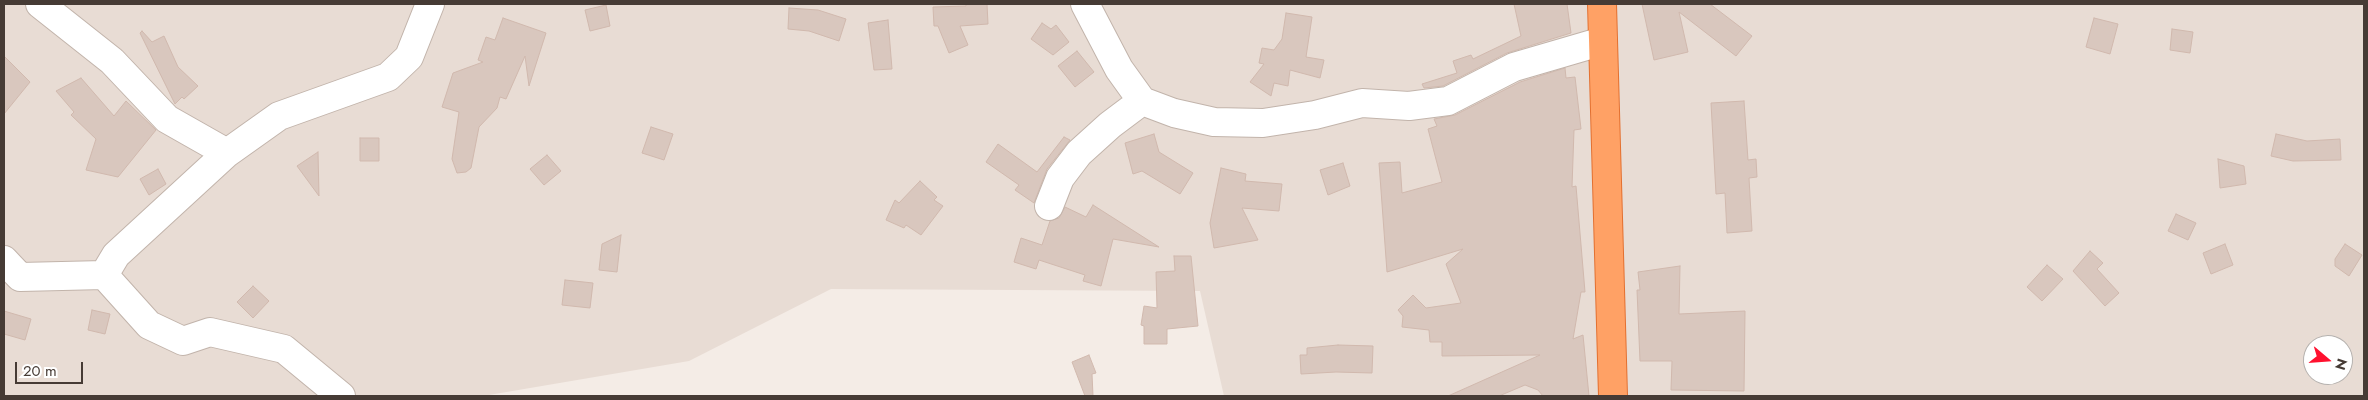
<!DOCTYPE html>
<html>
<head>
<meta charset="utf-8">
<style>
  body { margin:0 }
  #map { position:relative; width:2368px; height:400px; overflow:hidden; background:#f4ece6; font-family:Jost,sans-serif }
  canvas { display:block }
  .frame { position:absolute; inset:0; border:5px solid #463b35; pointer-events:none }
  .north { position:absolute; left:2303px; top:335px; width:50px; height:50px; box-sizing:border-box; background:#fff; border:1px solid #b5b1ae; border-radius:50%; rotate:108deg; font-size:14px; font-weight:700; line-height:20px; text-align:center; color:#463b35 }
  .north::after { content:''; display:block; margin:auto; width:18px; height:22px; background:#ff112f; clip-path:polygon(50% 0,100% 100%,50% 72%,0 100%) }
  .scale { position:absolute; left:15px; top:362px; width:68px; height:22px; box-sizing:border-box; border:2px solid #463b35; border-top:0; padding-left:6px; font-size:15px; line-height:18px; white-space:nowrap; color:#463b35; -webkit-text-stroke:4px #fff; paint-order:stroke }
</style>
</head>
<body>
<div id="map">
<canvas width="2368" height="400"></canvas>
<div class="frame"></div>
<div class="north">N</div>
<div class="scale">20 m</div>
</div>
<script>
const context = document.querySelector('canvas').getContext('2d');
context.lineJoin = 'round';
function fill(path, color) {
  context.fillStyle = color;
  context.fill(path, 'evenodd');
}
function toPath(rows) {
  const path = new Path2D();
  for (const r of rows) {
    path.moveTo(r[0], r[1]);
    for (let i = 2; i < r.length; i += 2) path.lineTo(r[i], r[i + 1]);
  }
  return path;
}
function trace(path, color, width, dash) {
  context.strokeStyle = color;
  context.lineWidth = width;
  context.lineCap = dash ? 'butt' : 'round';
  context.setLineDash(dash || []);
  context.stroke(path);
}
fill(toPath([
  [4,4,2364,4,2364,396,1224,396,1200,291,831,289,689,361,483,396,4,396],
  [2313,345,2343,345,2343,375,2313,375]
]), '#e8dcd4');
const building = toPath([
  [966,4,987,4,988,24,960,26,968,45,949,53,938,26,934,26,933,7,966,6,966,4],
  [1514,4,1567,4,1571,33,1507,53,1443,86,1424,88,1422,84,1457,73,1453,61,1471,55,1473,59,1521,36,1514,4],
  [1642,4,1710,4,1752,36,1736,56,1679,12,1688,52,1654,60,1642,4],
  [606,5,610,26,590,31,585,10,606,5],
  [789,8,818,10,846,19,839,41,809,31,788,29,789,8],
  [1286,13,1312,17,1306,57,1324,60,1320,78,1290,70,1288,86,1274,83,1271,96,1250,82,1264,64,1259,63,1262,48,1274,50,1282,39,1286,13],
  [503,18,546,33,529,86,525,56,506,99,500,97,497,108,479,127,471,168,466,172,457,173,452,159,459,112,442,107,453,73,483,62,478,60,486,37,495,40,503,18],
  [2094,18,2118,24,2110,54,2086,47,2094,18],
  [888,20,892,69,874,70,868,23,888,20],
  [1042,23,1051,29,1056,25,1069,42,1053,55,1031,39,1042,23],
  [2172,29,2193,32,2190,53,2170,50,2172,29],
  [142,31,152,42,164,36,178,67,198,86,184,99,182,97,175,104,140,33,142,31],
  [1077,51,1094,72,1075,87,1058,66,1077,51],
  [4,56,30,82,4,114,4,56],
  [1565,68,1566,78,1575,77,1581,129,1574,130,1572,187,1576,186,1585,292,1581,292,1573,339,1583,335,1589,396,1543,396,1538,390,1525,385,1499,396,1448,396,1540,355,1442,356,1442,342,1430,342,1429,330,1402,327,1403,316,1398,310,1413,295,1426,308,1461,303,1446,264,1463,249,1387,272,1379,163,1400,162,1402,193,1442,182,1428,129,1437,126,1434,119,1455,115,1520,82,1565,68],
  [81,78,114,116,126,101,156,130,118,177,86,170,96,139,71,115,74,112,56,91,81,78],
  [1744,101,1748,160,1756,159,1757,177,1749,178,1752,231,1727,233,1725,193,1716,194,1711,103,1744,101],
  [651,127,673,134,664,160,642,153,651,127],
  [1154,134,1159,152,1193,173,1180,194,1142,171,1133,174,1125,143,1154,134],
  [2276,134,2307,141,2340,139,2341,160,2293,161,2271,156,2276,134],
  [1064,137,1070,140,1047,169,1034,203,1015,190,1019,185,986,162,998,144,1037,172,1064,137],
  [360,138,379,138,379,161,360,161,360,138],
  [318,152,319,196,297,166,318,152],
  [547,155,561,171,544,185,530,169,547,155],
  [2218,159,2244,166,2246,184,2220,188,2218,159],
  [1343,163,1350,186,1328,195,1320,170,1343,163],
  [1221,168,1246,174,1245,181,1282,184,1279,211,1242,208,1258,240,1214,248,1210,223,1221,168],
  [158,169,166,184,149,195,140,179,158,169],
  [920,181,937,197,934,200,943,206,921,235,906,225,904,228,886,220,895,200,899,203,920,181],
  [1093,205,1159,247,1113,239,1101,286,1083,281,1085,275,1039,260,1036,269,1014,262,1021,238,1042,245,1050,221,1059,218,1065,207,1086,217,1093,205],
  [2176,214,2196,223,2188,240,2168,231,2176,214],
  [621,235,617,272,599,270,602,244,621,235],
  [2225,244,2233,265,2211,274,2203,253,2225,244],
  [2345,244,2362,255,2349,276,2335,266,2335,259,2345,244],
  [2090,251,2103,263,2097,269,2119,293,2105,306,2073,271,2090,251],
  [1174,256,1191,256,1198,326,1167,329,1167,344,1144,344,1144,326,1141,325,1144,306,1157,308,1156,272,1175,271,1174,256],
  [2047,265,2063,279,2042,301,2027,287,2047,265],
  [1680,266,1679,314,1745,311,1744,391,1671,390,1672,361,1640,361,1637,290,1640,290,1638,272,1680,266],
  [565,280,593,283,590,308,562,305,565,280],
  [253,286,269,301,253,318,237,302,253,286],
  [92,310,110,314,105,334,88,330,92,310],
  [4,311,31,319,25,340,4,334,4,311],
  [1338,345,1373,346,1372,373,1336,372,1301,374,1300,355,1307,355,1307,348,1338,345],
  [1089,355,1096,373,1092,374,1093,396,1085,396,1072,362,1089,355]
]);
fill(building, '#d9c7be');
trace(building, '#d1b9ae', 1);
const minor = toPath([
  [40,4,112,61,167,119,227,153,279,116,388,77,409,57,430,4],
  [1085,4,1119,69,1142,101,1174,113,1214,122,1263,123,1315,115,1362,103,1409,106,1448,101,1514,67,1603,41],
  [1049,206,1060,178,1079,153,1110,125,1142,101],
  [4,260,20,277,104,275,149,325,183,341,210,332,284,349,341,396],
  [104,275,116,255,227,153]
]);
const highway = toPath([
  [1602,4,1613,396]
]);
trace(minor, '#c2b4ab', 30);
trace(highway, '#e37030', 30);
trace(minor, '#fff', 28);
trace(highway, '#ffa165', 28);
</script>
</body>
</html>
